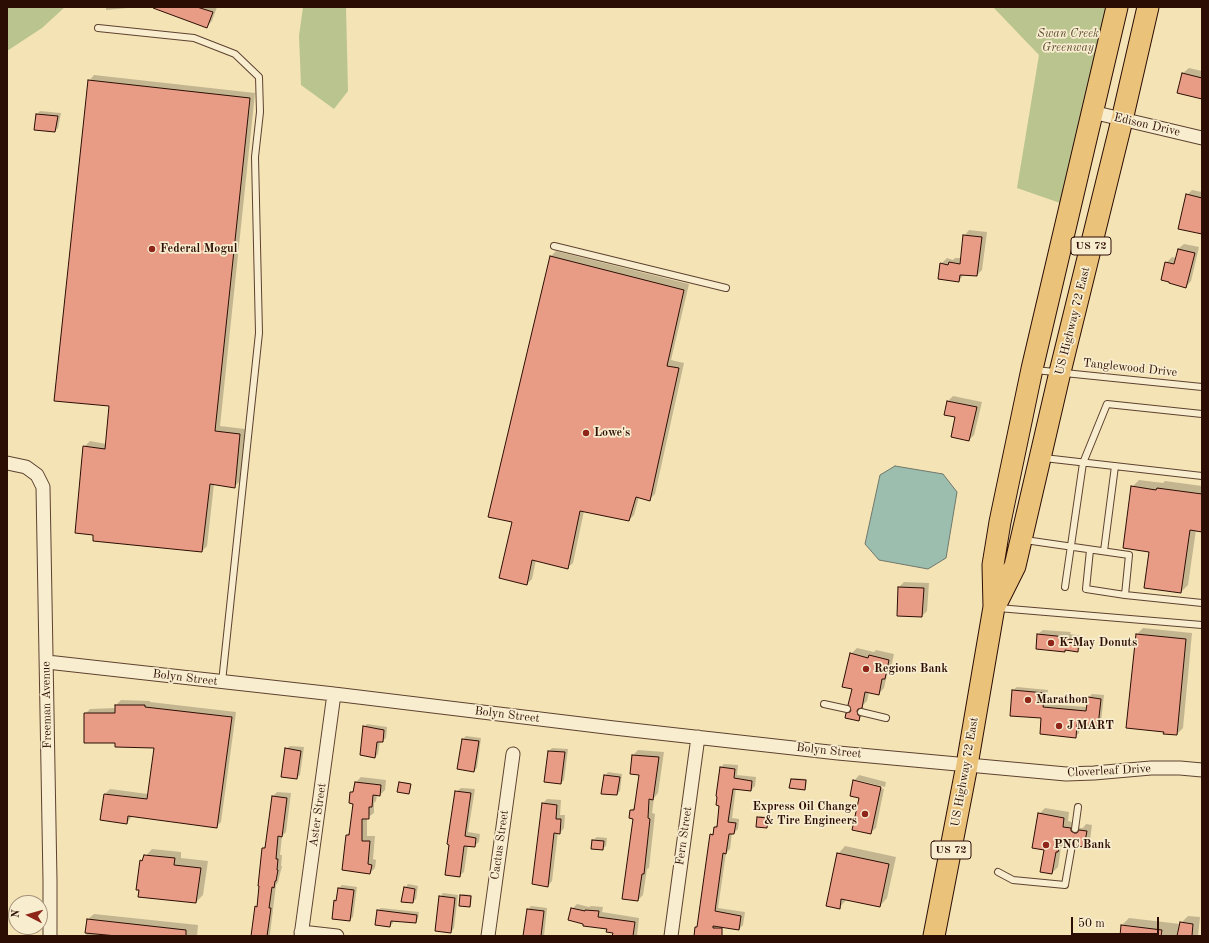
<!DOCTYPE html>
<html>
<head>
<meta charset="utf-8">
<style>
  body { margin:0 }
  #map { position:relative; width:1209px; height:943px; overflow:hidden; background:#f4e3b5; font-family:"Old Standard TT",serif }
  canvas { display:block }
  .frame { position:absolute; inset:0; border:8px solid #2c0d04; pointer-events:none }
  .north { position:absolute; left:8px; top:895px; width:40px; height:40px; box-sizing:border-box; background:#f8edcf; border:1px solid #a6937e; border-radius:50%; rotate:276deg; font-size:11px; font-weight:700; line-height:16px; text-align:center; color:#2c0d04 }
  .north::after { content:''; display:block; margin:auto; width:14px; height:18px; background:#8f2418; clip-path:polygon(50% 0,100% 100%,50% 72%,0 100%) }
  .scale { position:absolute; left:1071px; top:917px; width:88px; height:18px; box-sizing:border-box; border:2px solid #2c0d04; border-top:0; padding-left:5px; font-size:12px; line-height:14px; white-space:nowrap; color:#2c0d04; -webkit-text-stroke:3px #f8edcf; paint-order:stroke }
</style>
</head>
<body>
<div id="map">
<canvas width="1209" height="943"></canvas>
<div class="frame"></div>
<div class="north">N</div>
<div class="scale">50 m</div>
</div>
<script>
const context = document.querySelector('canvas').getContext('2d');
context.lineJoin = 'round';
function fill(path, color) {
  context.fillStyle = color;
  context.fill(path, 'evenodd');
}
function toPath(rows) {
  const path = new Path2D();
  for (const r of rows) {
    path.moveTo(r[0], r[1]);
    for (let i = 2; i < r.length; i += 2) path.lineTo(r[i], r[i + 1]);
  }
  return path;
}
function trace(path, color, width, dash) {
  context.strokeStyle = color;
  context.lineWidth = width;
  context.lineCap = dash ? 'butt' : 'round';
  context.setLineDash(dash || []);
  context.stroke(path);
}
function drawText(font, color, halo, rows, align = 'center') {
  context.font = font + ' "Old Standard TT",serif';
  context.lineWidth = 3.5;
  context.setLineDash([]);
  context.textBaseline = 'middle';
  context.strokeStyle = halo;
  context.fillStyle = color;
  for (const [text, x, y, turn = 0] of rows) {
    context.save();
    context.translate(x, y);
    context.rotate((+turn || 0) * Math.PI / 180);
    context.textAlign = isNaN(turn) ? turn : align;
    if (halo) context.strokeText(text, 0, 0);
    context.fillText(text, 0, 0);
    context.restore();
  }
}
fill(toPath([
  [7,7,65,7,42,28,7,51],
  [303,7,346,7,348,91,334,109,301,85,299,36],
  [993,7,1110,7,1063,204,1017,188,1039,55]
]), '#bac48e');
const water = toPath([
  [895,466,943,474,957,492,946,558,928,569,879,560,865,544,880,475,895,466]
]);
fill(water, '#9cbeaf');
trace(water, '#6f776b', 1);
fill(toPath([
  [106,7,138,7,106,10],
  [159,7,217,7,212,21,207,26],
  [1189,68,1202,71,1202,98,1179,92,1183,73],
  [94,75,255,93,220,426,245,429,240,481,234,487,214,484,207,546,202,551,84,447,90,441,106,444,110,405,89,81],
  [40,111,61,113,58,128,55,131,35,129,37,114],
  [1192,190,1202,192,1202,232,1187,195],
  [969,230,987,232,982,270,977,275,964,274,959,281,941,264,947,258,953,260,955,258,961,258,964,236],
  [1184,244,1199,247,1191,281,1186,287,1166,263,1172,257,1176,258,1178,249],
  [556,251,689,284,671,360,684,363,655,494,649,500,639,497,634,515,629,520,584,511,573,563,567,568,536,560,532,579,527,584,514,521,551,256],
  [953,396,982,402,974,435,969,440,956,417,945,414,948,401],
  [1139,480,1163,483,1165,481,1202,486,1202,531,1196,530,1188,585,1181,592,1150,551,1132,487],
  [904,582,929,583,927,611,922,616,898,615,899,587],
  [1143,628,1192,633,1183,728,1177,734,1137,634],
  [1043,630,1071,632,1070,634,1083,636,1082,646,1077,651,1067,649,1065,651,1038,634],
  [857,648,874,652,876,650,894,654,890,672,887,675,884,688,879,694,869,692,867,701,862,706,865,710,864,714,858,720,847,714,852,709,853,688,851,654],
  [1017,687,1048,690,1046,704,1087,707,1088,698,1092,694,1104,695,1101,721,1098,725,1080,723,1079,733,1075,737,1043,717,1013,690],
  [121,700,150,701,150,702,236,712,221,822,216,827,132,816,127,823,102,819,105,794,110,789,148,794,155,747,116,742,85,714,90,709,116,708,116,705],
  [367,724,387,727,386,738,382,741,380,741,378,754,375,757,364,727],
  [466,736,481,738,477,768,474,771,463,739],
  [290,746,304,747,300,775,296,778,286,749],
  [552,748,568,749,564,780,561,783,549,751],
  [638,750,664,752,658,793,654,798,652,813,655,814,649,868,647,869,643,895,638,900,634,818,631,810,636,806,640,775,633,755],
  [724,764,738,765,737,775,756,777,755,786,751,790,736,788,732,818,739,819,738,829,734,833,732,833,730,849,726,853,718,908,745,912,743,925,739,929,716,925,714,936,697,936,696,928,698,925,711,835,714,832,715,827,718,824,720,768],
  [608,772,622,774,620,791,617,794,605,776],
  [859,775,886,782,885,787,856,780,856,782,884,789,876,828,870,833,860,797,854,781],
  [361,777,386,780,385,790,380,795,377,795,376,801,374,803,374,813,367,818,367,836,375,836,373,859,376,860,375,868,370,873,347,835,350,832,354,803,351,793,355,789,356,782],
  [793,778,807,779,806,787,805,789,792,779],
  [401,782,410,783,408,793,400,783],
  [461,788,475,789,468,832,480,834,479,842,474,846,468,845,464,872,459,876,456,792],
  [277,792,291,793,286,832,282,836,280,855,282,855,281,866,282,866,278,882,276,885,270,934,269,936,252,936,256,907,258,905,260,885,259,885,263,848,266,845,273,796],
  [547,799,561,800,560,815,565,815,564,828,560,833,558,832,552,881,548,886,543,803],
  [1045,808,1069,812,1068,821,1076,823,1076,825,1080,828,1083,828,1086,824,1092,825,1090,840,1084,846,1072,839,1064,843,1061,848,1058,867,1052,873,1045,849,1039,814],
  [760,816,769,817,768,825,767,827,758,817],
  [597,837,607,838,606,846,602,849,593,840],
  [845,846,896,857,887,898,880,906,847,899,839,908,838,854],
  [152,849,181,852,181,858,208,861,203,895,196,902,141,861],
  [408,884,418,886,416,899,413,902,405,888],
  [342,885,357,887,353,917,349,920,335,901,338,898,339,888],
  [443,893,458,895,454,928,451,932,440,897],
  [463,894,472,895,471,905,469,906,461,895],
  [577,904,589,907,591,906,603,907,602,912,639,918,637,936,613,936,614,933,608,928,572,909],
  [531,906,547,908,544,936,524,936,528,909],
  [381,908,419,912,418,919,416,921,393,920,393,923,390,926,378,910],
  [94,914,198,925,197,936,86,936,88,919],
  [1188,916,1200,917,1198,936,1121,936,1122,925,1129,918,1180,924]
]), '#0003');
const building = toPath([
  [153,7,197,7,213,12,207,28,153,8,153,7],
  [1182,73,1202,78,1202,99,1177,93,1182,73],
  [88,80,250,98,215,431,240,434,235,488,210,484,202,552,93,541,93,535,75,533,83,446,105,449,109,406,54,401,88,80],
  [36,114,58,116,55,132,34,130,36,114],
  [1186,194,1202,198,1202,234,1178,229,1186,194],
  [963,235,982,237,977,276,960,275,959,282,938,279,940,263,948,265,949,262,960,264,963,235],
  [1178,249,1195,253,1186,288,1169,283,1169,282,1161,280,1165,262,1174,264,1178,249],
  [550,256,684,290,667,366,679,368,650,501,636,497,629,521,580,511,568,569,532,560,527,585,499,578,512,522,488,517,550,256],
  [947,401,977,407,969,441,951,437,955,417,944,415,947,401],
  [1131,486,1156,490,1157,488,1202,494,1202,532,1190,530,1181,593,1144,588,1149,552,1123,548,1131,486],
  [898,587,924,588,922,617,897,616,898,587],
  [1037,634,1066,637,1066,639,1079,640,1078,652,1065,650,1065,652,1036,649,1037,634],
  [1136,634,1186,639,1177,735,1163,734,1164,732,1126,728,1136,634],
  [850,653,868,658,869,655,889,660,885,679,882,679,879,695,865,692,862,708,858,709,857,711,858,715,860,716,859,721,845,718,846,713,850,712,851,710,848,705,852,689,842,687,850,653],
  [1012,690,1045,693,1043,707,1086,711,1088,697,1101,699,1098,726,1077,724,1076,738,1040,734,1041,718,1010,716,1012,690],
  [115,705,145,705,145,707,232,717,217,828,128,816,127,824,100,820,104,794,147,799,154,748,115,747,115,743,84,743,84,713,115,713,115,705],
  [363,726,384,730,383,742,377,742,375,758,360,755,363,726],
  [462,739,479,741,474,772,457,769,462,739],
  [285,748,301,751,297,779,281,777,285,748],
  [548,751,565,752,561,784,544,782,548,751],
  [632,755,659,757,653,800,649,799,648,818,650,819,644,874,642,874,638,901,622,899,633,819,629,818,630,810,634,810,639,775,630,774,632,755],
  [720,767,735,769,734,778,752,781,751,791,733,789,728,822,736,823,734,834,729,834,726,854,723,853,715,911,741,916,739,930,713,926,713,928,722,928,722,936,694,936,695,927,697,927,710,834,713,835,714,827,717,827,719,806,716,805,717,797,716,796,720,767],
  [604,775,620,777,617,795,601,794,604,775],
  [791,779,806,780,805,790,789,788,791,779],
  [853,780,881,787,871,834,852,830,859,798,850,796,853,780],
  [355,782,381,785,380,796,373,795,372,807,369,807,369,819,362,819,362,841,370,841,368,864,372,865,370,874,342,870,346,835,349,835,353,804,349,803,350,792,353,792,355,782],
  [399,782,411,784,409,794,397,792,399,782],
  [455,791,471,793,465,836,476,838,475,847,464,846,460,877,445,875,449,845,447,844,455,791],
  [272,796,287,798,282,837,278,836,276,859,278,859,277,870,278,870,276,881,275,881,274,888,272,887,269,908,271,908,267,936,251,936,255,906,257,907,259,886,258,886,262,848,265,848,272,796],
  [542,803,557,805,556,819,561,819,560,834,554,833,548,887,532,884,542,803],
  [1038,813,1064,818,1063,827,1071,828,1071,831,1074,833,1077,833,1079,830,1087,831,1084,847,1076,846,1075,842,1072,841,1069,842,1068,844,1060,843,1058,852,1056,852,1052,874,1040,872,1044,850,1032,848,1038,813],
  [757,817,768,818,767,828,756,827,757,817],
  [592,840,604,841,603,850,591,849,592,840],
  [837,853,889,864,880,907,841,899,840,909,826,906,837,853],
  [144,855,175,858,174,865,201,868,196,903,138,897,139,890,136,890,140,860,142,861,144,855],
  [404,887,415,889,413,903,401,902,404,887],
  [338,888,354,890,350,921,332,919,334,900,336,901,338,888],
  [460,895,471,896,470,907,459,906,460,895],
  [439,896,455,898,451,933,435,931,439,896],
  [571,908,585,911,585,910,599,911,598,917,635,922,633,936,612,936,613,933,606,932,607,929,583,926,583,924,568,920,571,908],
  [527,909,544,911,541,936,523,936,527,909],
  [377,910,417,915,416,923,391,921,390,927,375,925,377,910],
  [87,919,186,930,186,936,117,936,85,933,87,919],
  [1180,922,1193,924,1192,936,1177,936,1180,922],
  [1121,925,1162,930,1161,936,1120,936,1121,925]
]);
fill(building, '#e89c86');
trace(building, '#2c0d04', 1);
const service = toPath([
  [98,28,194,38,235,54,259,77,260,112,255,157,259,333,222,682],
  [554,246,726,288],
  [1035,370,1202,387],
  [1044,458,1202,476],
  [1025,540,1129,555,1125,595,1086,589,1090,550],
  [1104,551,1115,466],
  [1065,587,1083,463,1107,404,1202,414],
  [1125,595,1202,603],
  [998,608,1202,625],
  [824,704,847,709],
  [861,712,886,718],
  [1075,829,1078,807],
  [998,872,1013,880,1065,885,1072,845]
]);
const minor = toPath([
  [1092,112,1202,138],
  [7,463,26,467,37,475,43,487,50,881,50,936],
  [47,662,334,694,614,728,838,753,1066,774,1094,773,1151,768,1180,768,1202,770],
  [301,932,337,936],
  [301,936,334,694],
  [488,936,513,754],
  [671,936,698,737]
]);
const trunk = toPath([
  [995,606,1015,566,1060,372,1122,120,1148,7],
  [934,936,967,765,994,607,993,565,1000,522,1032,369,1117,7]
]);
trace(service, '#5e4230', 8);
trace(minor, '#5e4230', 15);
trace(trunk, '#2c0d04', 23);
trace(service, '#f8edcf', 6);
trace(minor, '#f8edcf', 13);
trace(trunk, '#eac27a', 21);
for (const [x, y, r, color] of [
  [152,249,4,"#8f2418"],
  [586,433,4,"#8f2418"],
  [1051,643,4,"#8f2418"],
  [866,669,4,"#8f2418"],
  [1028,700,4,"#8f2418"],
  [1059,726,4,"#8f2418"],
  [865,814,4,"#8f2418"],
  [1046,845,4,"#8f2418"]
]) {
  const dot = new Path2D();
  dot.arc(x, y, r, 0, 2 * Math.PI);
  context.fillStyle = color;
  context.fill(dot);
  trace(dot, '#f8edcf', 1.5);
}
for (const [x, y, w] of [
  [1091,246,40],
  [951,850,40]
]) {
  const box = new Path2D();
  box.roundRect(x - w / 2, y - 9, w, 18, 3);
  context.fillStyle = '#f8edcf';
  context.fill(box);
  trace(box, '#2c0d04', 1);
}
drawText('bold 11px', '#2c0d04', null, [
  ["US 72",1091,246],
  ["US 72",951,850]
]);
drawText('italic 12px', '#5e4d34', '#f8edcf', [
  ["Swan Creek",1068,34],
  ["Greenway",1068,48]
]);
drawText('12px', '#2c0d04', '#f8edcf', [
  ["Edison Drive",1147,125,13],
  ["US Highway 72 East",1073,321,-76],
  ["Tanglewood Drive",1130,368,6],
  ["Bolyn Street",185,678,7],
  ["Freeman Avenue",47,705,-91],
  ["Bolyn Street",507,715,7],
  ["Bolyn Street",829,751,6],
  ["Cloverleaf Drive",1109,771,-3],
  ["US Highway 72 East",965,772,-80],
  ["Aster Street",318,815,-82],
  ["Fern Street",684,836,-82],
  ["Cactus Street",500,845,-82]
]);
drawText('bold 12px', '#2c0d04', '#f8edcf', [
  ["Federal Mogul",160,249],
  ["Lowe's",594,433],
  ["K-May Donuts",1059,643],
  ["Regions Bank",874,669],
  ["Marathon",1036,700],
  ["J MART",1067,726],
  ["Express Oil Change",857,807,"right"],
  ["& Tire Engineers",857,821,"right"],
  ["PNC Bank",1054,845]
], 'left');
</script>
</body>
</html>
